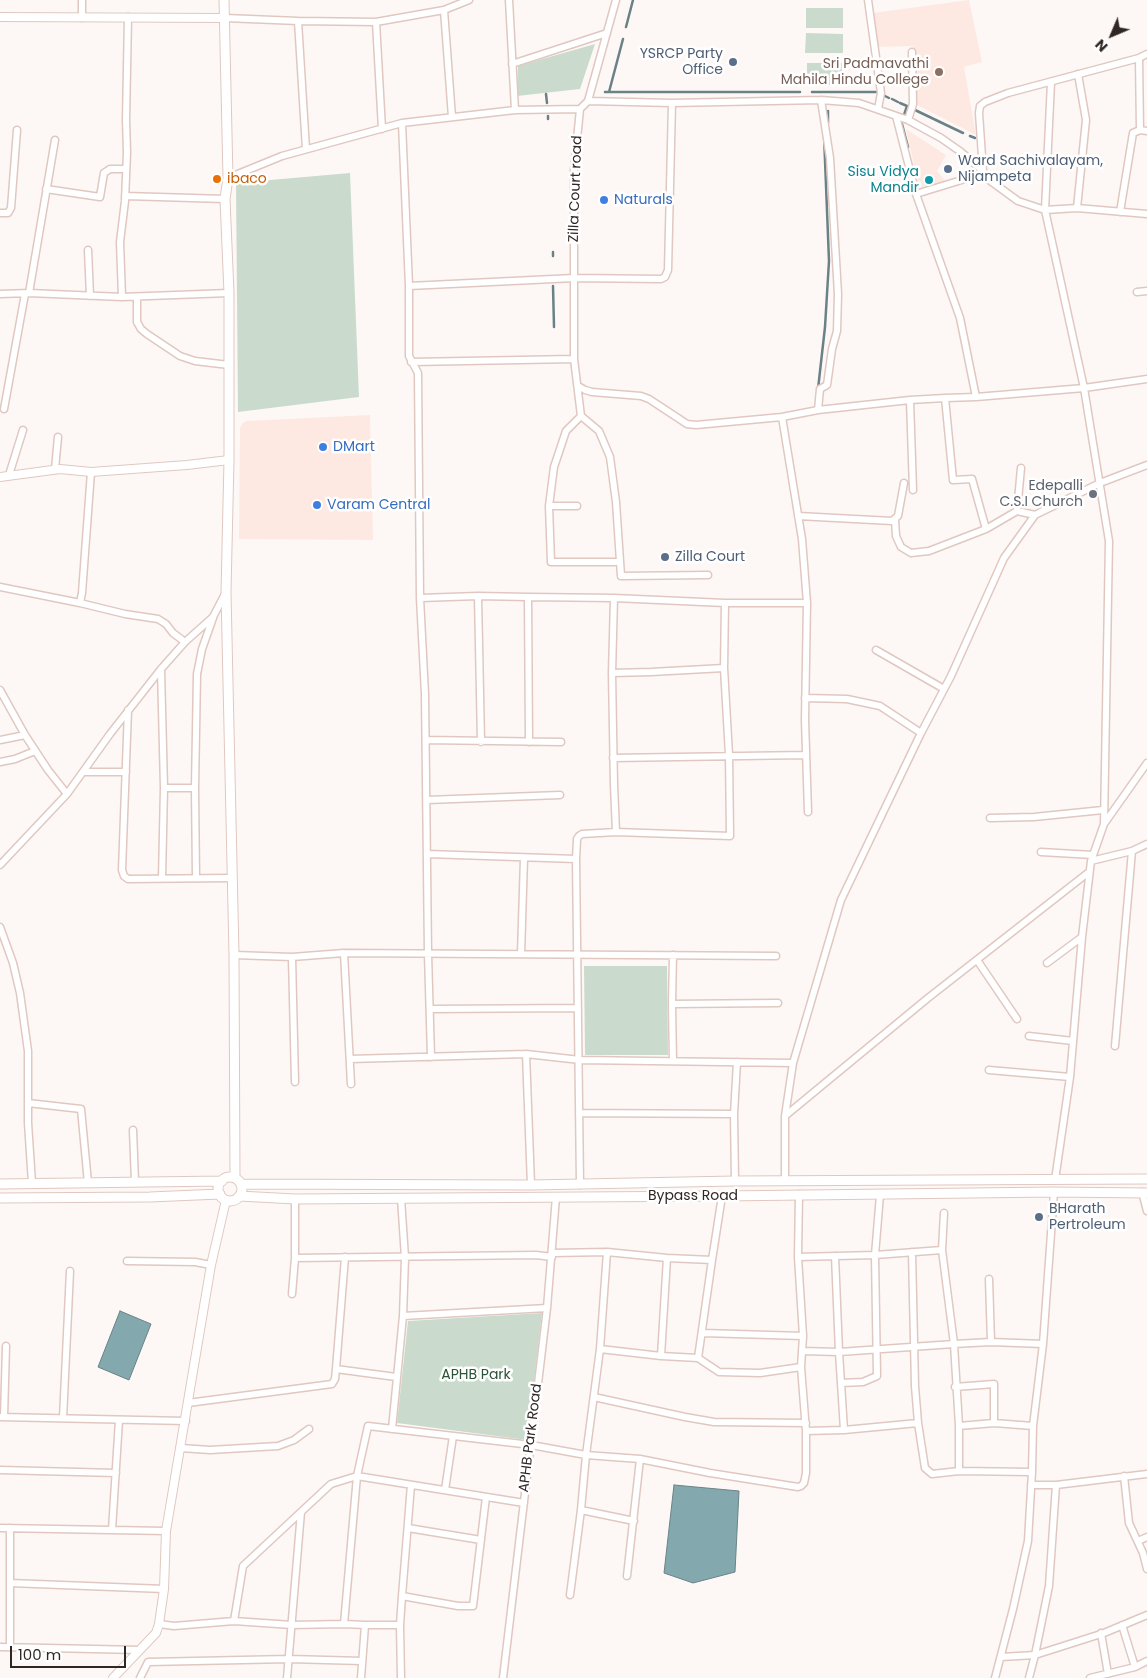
<!DOCTYPE html>
<html>
<head>
<meta charset="utf-8">
<style>
  body { margin:0 }
  #map { position:relative; width:1147px; height:1678px; overflow:hidden; background:#fdf8f6; font-family:Poppins,sans-serif }
  canvas { display:block }
  .north { position:absolute; left:1087px; top:10px; width:50px; height:50px; -webkit-text-stroke:4px #fff; paint-order:stroke; rotate:225deg; font-size:14px; font-weight:700; line-height:20px; text-align:center; color:#302724 }
  .north::after { content:''; display:block; margin:auto; width:18px; height:22px; background:#302724; clip-path:polygon(50% 0,100% 100%,50% 72%,0 100%) }
  .scale { position:absolute; left:10px; top:1646px; width:116px; height:22px; box-sizing:border-box; border:2px solid #302724; border-top:0; padding-left:6px; font-size:15px; line-height:18px; white-space:nowrap; color:#302724; -webkit-text-stroke:4px #fff; paint-order:stroke }
</style>
</head>
<body>
<div id="map">
<canvas width="1147" height="1678"></canvas>
<div class="north">N</div>
<div class="scale">100 m</div>
</div>
<script>
const context = document.querySelector('canvas').getContext('2d');
context.lineJoin = 'round';
function fill(path, color) {
  context.fillStyle = color;
  context.fill(path, 'evenodd');
}
function toPath(rows) {
  const path = new Path2D();
  for (const r of rows) {
    if (r.length === 3) {
      path.moveTo(r[0] + r[2], r[1]);
      path.arc(r[0], r[1], r[2], 0, 2 * Math.PI);
      continue;
    }
    path.moveTo(r[0], r[1]);
    for (let i = 2; i < r.length; i += 2) path.lineTo(r[i], r[i + 1]);
  }
  return path;
}
function trace(path, color, width, dash) {
  context.strokeStyle = color;
  context.lineWidth = width;
  context.lineCap = dash ? 'butt' : 'round';
  context.setLineDash(dash || []);
  context.stroke(path);
}
function drawText(font, color, halo, rows, align = 'center') {
  context.font = font + ' Poppins,sans-serif';
  context.lineWidth = 5;
  context.setLineDash([]);
  context.textBaseline = 'middle';
  context.strokeStyle = halo;
  context.fillStyle = color;
  for (const [text, x, y, turn = 0] of rows) {
    context.save();
    context.translate(x, y);
    context.rotate((+turn || 0) * Math.PI / 180);
    context.textAlign = isNaN(turn) ? turn : align;
    if (halo) context.strokeText(text, 0, 0);
    context.fillText(text, 0, 0);
    context.restore();
  }
}
fill(toPath([
  [969,0,982,62,964,67,976,135,915,104,913,46,877,47,873,13],
  [906,129,946,155,937,171,946,182,919,188],
  [370,415,373,540,239,539,240,428,242,424,246,421]
]), '#fde9e2');
fill(toPath([
  [806,8,843,8,843,28,806,28],
  [806,33,843,34,843,53,805,53],
  [595,44,580,89,517,96,518,66],
  [807,63,842,63,842,85,807,85],
  [350,173,359,397,238,412,236,183],
  [584,966,667,966,668,1055,585,1055],
  [542,1313,527,1440,397,1423,408,1321]
]), '#cadbcd');
const water = toPath([
  [120,1311,151,1324,129,1380,98,1367,120,1311],
  [674,1485,739,1491,735,1572,693,1583,664,1573,674,1485]
]);
fill(water, '#83a9af');
trace(water, '#6a8285', 1);
trace(toPath([
  [626,27,633,0],
  [605,92,800,92],
  [609,92,623,39],
  [812,92,878,92],
  [546,94,547,103],
  [883,95,889,98],
  [892,99,898,102],
  [900,103,907,106],
  [915,110,963,133],
  [828,111,828,123],
  [904,115,907,106],
  [548,116,548,119],
  [902,124,908,147],
  [970,136,975,138],
  [553,256,553,252],
  [553,286,554,327],
  [818,389,825,327,829,261,824,135]
]), '#6a8285', 2.5);
const minor = toPath([
  [509,0,515,110],
  [616,0,588,101,580,109,574,170,574,359,581,416,566,431,554,467,549,506,551,562,620,562],
  [868,0,881,93,878,109],
  [444,10,452,117],
  [82,18,82,0],
  [225,18,298,21],
  [376,22,382,129],
  [1147,54,1139,58,1140,130,1147,131],
  [512,64,607,33],
  [1051,82,1045,210,1077,208,1147,214],
  [588,101,672,103,821,100,859,103,908,120,941,138,961,152,983,171,981,174,1018,201,1045,210,1084,388,1109,541,1104,824],
  [896,116,916,194,960,318,976,397],
  [908,120,913,104,912,52],
  [402,123,409,286,409,356,418,373,420,598,425,694,428,954,431,1057],
  [306,149,298,21,376,22,444,10,469,0],
  [983,171,979,113,980,106,985,102,1008,93,1139,58],
  [228,178,282,156,402,123,515,110,580,109],
  [46,189,100,197,104,173,110,169,126,169],
  [916,194,981,174],
  [125,196,225,199],
  [1077,208,1086,120,1078,74],
  [1120,212,1133,133,1140,130],
  [0,213,8,213,11,208,17,130],
  [88,250,90,296],
  [409,286,574,278,661,279,665,277,668,270,672,103],
  [1137,292,1147,291],
  [29,293,55,140],
  [0,294,29,293,122,297,229,293],
  [122,297,120,242,125,201,127,152,126,120,128,17],
  [137,297,137,322,141,329,147,334,180,356,195,361,229,365],
  [411,362,574,359],
  [578,386,585,390,592,392,641,396,649,399,687,424,696,425,782,417,818,410,910,400],
  [945,398,976,397,1084,388,1147,379],
  [4,409,25,294],
  [818,410,820,389,827,385,832,349,837,331,838,294,830,158,821,100],
  [581,416,599,431,610,457,616,502,621,576,708,575],
  [782,417,802,539,807,603,805,720,808,812],
  [1021,468,1017,511,1035,515],
  [55,469,58,437],
  [9,475,23,430],
  [913,490,910,400,945,398,953,480,972,479,986,529],
  [549,506,577,506],
  [798,516,892,521,898,516,904,483],
  [895,519,896,536,901,547,911,553,929,551,986,529,1017,511],
  [0,587,80,603,82,593,91,472],
  [478,596,481,742],
  [528,597,529,742],
  [420,598,478,596,528,597,614,598,725,603,807,603],
  [614,598,612,673,614,785,616,832,730,836,729,755,724,668,725,603],
  [80,603,125,614,158,619,166,624,173,633,185,642],
  [876,650,944,689],
  [161,669,164,788,162,878],
  [612,673,651,672,724,668],
  [0,690,25,735,48,770,67,794],
  [805,698,847,699,880,706,921,733],
  [128,710,122,870,124,876,128,879,232,878],
  [0,740,25,735],
  [426,740,561,742],
  [613,758,806,755],
  [0,762,15,759,35,751],
  [83,772,126,772],
  [164,788,195,788],
  [427,800,560,795],
  [990,818,1034,817,1103,810],
  [1041,852,1093,855],
  [427,854,576,859,577,839,579,836,582,834,616,832],
  [576,859,580,1185],
  [1091,861,1132,851,1147,844],
  [0,865,67,794,110,734,161,669,185,642,213,617,225,594],
  [196,877,195,788,197,674,202,649,213,618],
  [0,927,13,963,20,993,28,1051,28,1123,32,1183],
  [344,953,351,1084],
  [521,954,524,858],
  [234,955,292,957,344,953,776,956],
  [673,955,672,1004,778,1003],
  [292,957,295,1082],
  [977,960,1017,1019],
  [1047,963,1082,937],
  [672,1004,673,1061],
  [431,1009,578,1008],
  [1029,1036,1073,1041],
  [1115,1046,1132,851],
  [350,1059,526,1054],
  [989,1070,1070,1077],
  [28,1103,81,1109,88,1183],
  [579,1113,734,1114,735,1181],
  [734,1114,737,1062],
  [785,1116,928,998,1089,872],
  [133,1130,135,1182],
  [1055,1180,1070,1077,1082,937,1091,861,1104,824,1147,763],
  [785,1181,785,1116,793,1063,841,900,921,733,951,676,1004,558,1035,515,1100,483,1147,465],
  [531,1185,526,1054,580,1060,793,1063],
  [1142,1192,1147,1211],
  [942,1250,944,1213],
  [912,1252,915,1386,918,1423],
  [552,1253,607,1252,667,1258,712,1260,698,1358,661,1356,600,1349,607,1252],
  [835,1256,839,1352,954,1344,959,1426,959,1471],
  [798,1257,875,1255,942,1250,954,1344,991,1342,989,1279],
  [295,1258,536,1255,552,1257],
  [712,1260,722,1196],
  [127,1261,195,1262,211,1265],
  [292,1294,295,1258,295,1199],
  [403,1316,547,1308],
  [703,1333,803,1336],
  [991,1342,1043,1344],
  [600,1349,586,1455,640,1459,627,1576],
  [803,1351,839,1352,844,1430,918,1423,925,1468,932,1474,959,1471,1032,1472],
  [661,1356,667,1258],
  [698,1358,719,1372,760,1373,801,1367],
  [336,1369,396,1377],
  [841,1383,863,1382,877,1376,875,1255,880,1195],
  [955,1387,994,1384,994,1423],
  [594,1397,685,1417,714,1422,806,1423],
  [188,1403,332,1384,335,1379,336,1369,345,1257],
  [0,1417,186,1421],
  [4,1417,6,1346],
  [63,1418,70,1271],
  [959,1426,994,1423,1033,1426],
  [392,1429,403,1316,405,1258,401,1198],
  [806,1431,844,1430],
  [181,1448,210,1450,278,1446,294,1440,309,1429],
  [640,1459,710,1473,798,1487,801,1486,804,1483,806,1473,806,1431,801,1367,803,1336,798,1257,799,1194],
  [0,1470,116,1473],
  [1124,1476,1129,1523,1143,1553,1147,1569],
  [1031,1485,1056,1485,1147,1474],
  [445,1490,453,1436],
  [0,1528,166,1531],
  [10,1528,10,1647],
  [408,1528,481,1540],
  [112,1530,119,1420],
  [1138,1541,1147,1537],
  [10,1583,164,1589],
  [570,1595,581,1510,634,1521],
  [402,1596,411,1485],
  [234,1621,243,1566,331,1484,357,1476,368,1426,531,1445,586,1455,581,1510],
  [159,1624,174,1626,234,1621,292,1625,344,1624],
  [365,1625,400,1625],
  [1122,1625,1135,1667],
  [1101,1633,1108,1674],
  [0,1647,140,1650],
  [1001,1657,1035,1655,1049,1586,1056,1485],
  [140,1678,148,1662,289,1659,362,1661],
  [287,1678,301,1512],
  [361,1678,365,1625,344,1624,357,1476,524,1503],
  [401,1678,400,1625,402,1596,458,1606,473,1606,486,1497],
  [503,1678,547,1308,556,1197],
  [995,1678,1013,1609,1028,1541,1032,1472,1033,1426,1043,1344,1054,1192],
  [1029,1678,1035,1655,1104,1633,1147,1615],
  [1090,1678,1135,1667,1147,1661]
]);
const tertiary = toPath([
  [0,17,225,18],
  [0,477,60,469,91,472,187,465,229,460],
  [113,1678,156,1633,159,1624,164,1589,166,1531,211,1265,226,1200]
]);
const secondary = toPath([
  [224,0,228,178,225,199,229,293,229,460,226,592,234,955,235,1178],
  [230,1189,12],
  [0,1184,222,1181],
  [241,1184,531,1185,735,1181,1147,1179],
  [239,1196,295,1199,722,1196,1054,1192,1147,1193],
  [0,1198,150,1197,220,1194]
]);
trace(minor, '#e0c8c0', 9);
trace(tertiary, '#e0c8c0', 10);
trace(secondary, '#e0c8c0', 11);
trace(minor, '#fff', 6);
trace(tertiary, '#fff', 8);
trace(secondary, '#fff', 9);
for (const [x, y, r, color] of [
  [733,62,5,"#5c6f8a"],
  [939,72,5,"#8d6e63"],
  [948,169,5,"#5c6f8a"],
  [217,179,5,"#e8710a"],
  [929,180,5,"#0f9aa8"],
  [604,200,5,"#3f7fe0"],
  [323,447,5,"#3f7fe0"],
  [1093,494,5,"#6b7280"],
  [317,505,5,"#3f7fe0"],
  [665,557,5,"#5c6f8a"],
  [1039,1217,5,"#5c6f8a"]
]) {
  const dot = new Path2D();
  dot.arc(x, y, r, 0, 2 * Math.PI);
  context.fillStyle = color;
  context.fill(dot);
  trace(dot, '#fff', 2);
}
drawText('14px', '#4e5e75', '#fff', [
  ["YSRCP Party",723,54,"right"],
  ["Office",723,70,"right"],
  ["Ward Sachivalayam,",958,161],
  ["Nijampeta",958,177],
  ["Zilla Court",675,557],
  ["BHarath",1049,1209],
  ["Pertroleum",1049,1225]
], 'left');
drawText('14px', '#785e54', '#fff', [
  ["Sri Padmavathi",929,64],
  ["Mahila Hindu College",929,80]
], 'right');
drawText('14px', '#0d838f', '#fff', [
  ["Sisu Vidya",919,172],
  ["Mandir",919,188]
], 'right');
drawText('14px', '#c56008', '#fff', [
  ["ibaco",227,179]
], 'left');
drawText('14px', '#302724', '#fff', [
  ["Zilla Court road",576,189,-88],
  ["Bypass Road",693,1196],
  ["APHB Park Road",531,1438,-83]
]);
drawText('14px', '#366cbe', '#fff', [
  ["Naturals",614,200],
  ["DMart",333,447],
  ["Varam Central",327,505]
], 'left');
drawText('14px', '#5b616d', '#fff', [
  ["Edepalli",1083,486],
  ["C.S.I Church",1083,502]
], 'right');
drawText('14px', '#2a5434', '#fff', [
  ["APHB Park",476,1375]
]);
</script>
</body>
</html>
